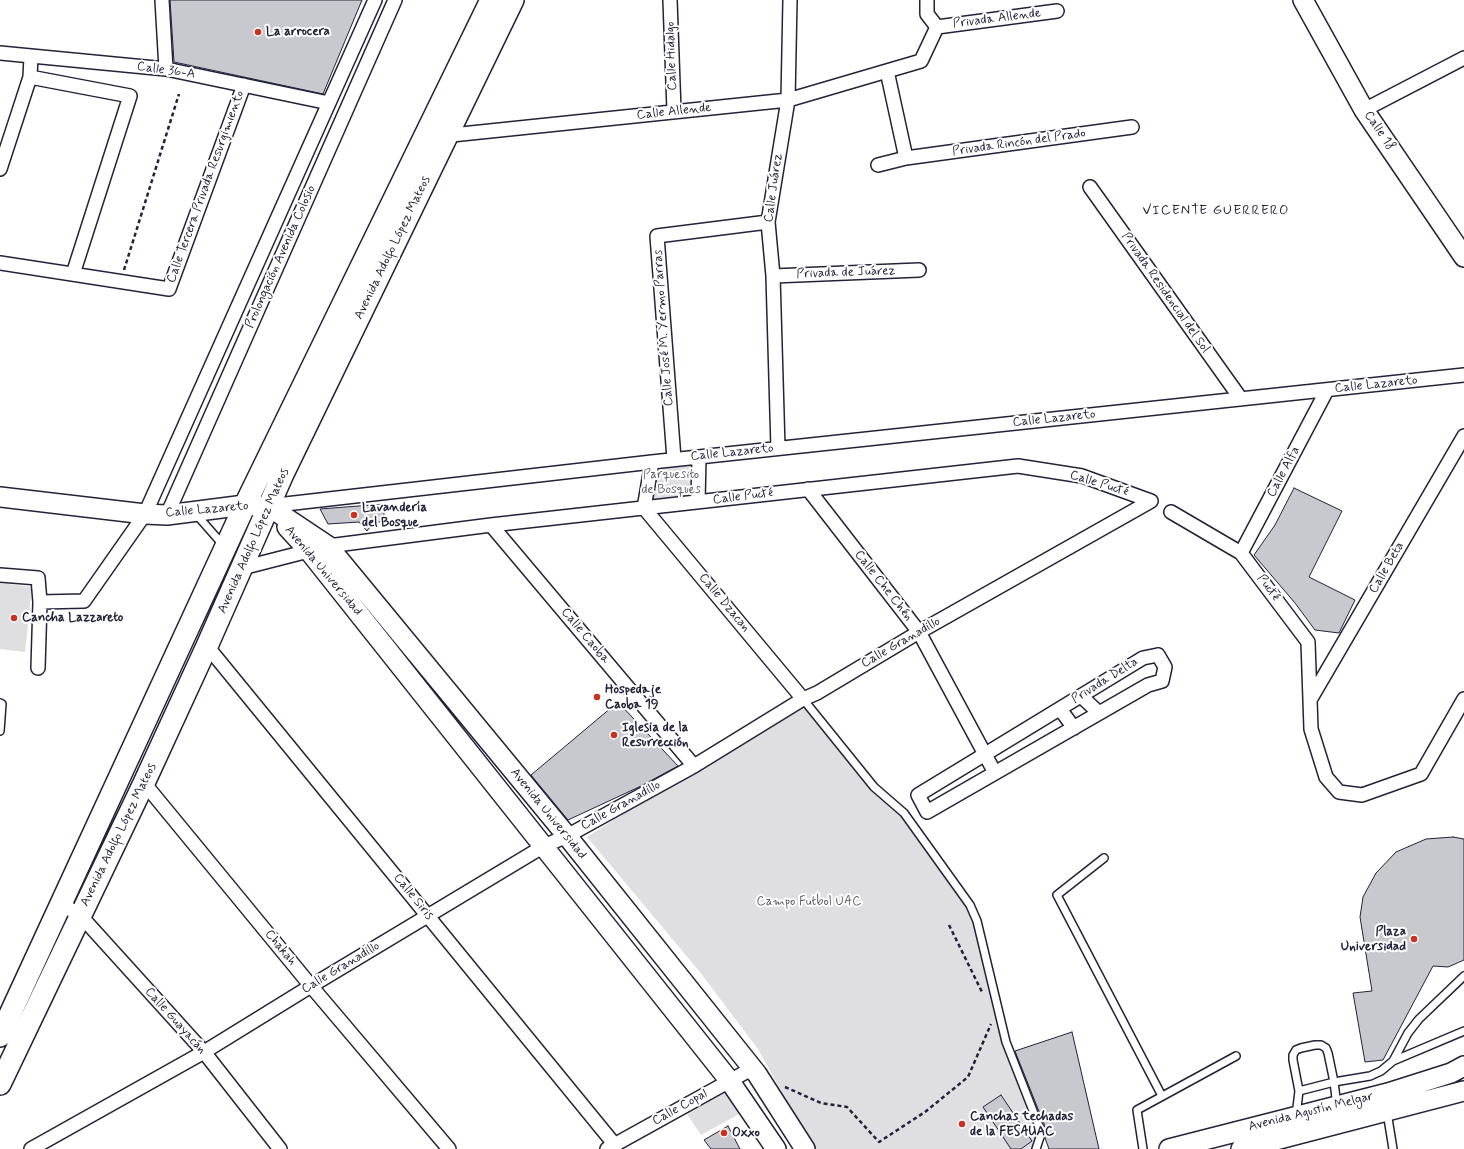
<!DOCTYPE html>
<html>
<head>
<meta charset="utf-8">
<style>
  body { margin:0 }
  canvas { display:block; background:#fff }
</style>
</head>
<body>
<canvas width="1464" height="1149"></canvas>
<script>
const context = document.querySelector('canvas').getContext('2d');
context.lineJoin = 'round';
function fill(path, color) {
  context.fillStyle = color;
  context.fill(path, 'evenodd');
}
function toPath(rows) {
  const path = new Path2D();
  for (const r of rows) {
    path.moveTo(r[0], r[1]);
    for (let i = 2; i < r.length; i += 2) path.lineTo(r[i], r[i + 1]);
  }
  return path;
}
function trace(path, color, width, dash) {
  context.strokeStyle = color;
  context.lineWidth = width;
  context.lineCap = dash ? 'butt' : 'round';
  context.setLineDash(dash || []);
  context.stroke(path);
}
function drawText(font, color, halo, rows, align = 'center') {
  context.font = font + ' Mynerve,sans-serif';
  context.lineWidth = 4;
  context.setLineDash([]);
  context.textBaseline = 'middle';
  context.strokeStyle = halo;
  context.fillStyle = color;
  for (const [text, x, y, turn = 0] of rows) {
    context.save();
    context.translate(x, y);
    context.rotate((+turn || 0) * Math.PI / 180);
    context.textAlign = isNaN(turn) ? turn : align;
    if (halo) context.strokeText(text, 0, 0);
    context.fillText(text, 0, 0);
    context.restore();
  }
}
fill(toPath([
  [697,459,696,500,647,505,654,464],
  [0,583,32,587,25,652,0,649],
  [803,699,874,787,904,813,970,905,1006,1042,1039,1126,1037,1149,813,1149,758,1049,699,971,587,837],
  [728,1091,741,1113,701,1135,687,1114]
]), '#dfdfe2');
const building = toPath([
  [170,0,362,0,323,94,174,62,170,0],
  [1294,488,1342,511,1309,577,1355,600,1339,633,1315,630,1295,603,1254,555,1275,525,1294,488],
  [384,504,384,521,373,523,367,531,359,522,328,524,320,509,384,504],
  [618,702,678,766,639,787,568,820,531,775,618,702],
  [1453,837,1464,839,1464,960,1448,967,1433,966,1383,1060,1365,1062,1353,993,1372,991,1360,917,1363,897,1376,873,1396,852,1426,839,1453,837],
  [1072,1032,1099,1149,1049,1149,1045,1138,1046,1133,1044,1124,1015,1051,1072,1032],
  [1001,1095,1032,1141,1021,1149,1011,1149,983,1107,1001,1095],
  [728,1126,740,1149,711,1149,704,1140,728,1126]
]);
fill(building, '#c8c8cf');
trace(building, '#22223b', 1);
const lane = toPath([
  [195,513,224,546],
  [803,699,874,787,904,813,970,905,977,921,1006,1042,1039,1126,1041,1134,1036,1149],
  [0,703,2,704,0,731],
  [1104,858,1057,895,1162,1096],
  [1393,1061,1464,1031],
  [1337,1106,1334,1082,1370,1076,1381,1071,1393,1061,1408,1033,1419,1019,1464,976],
  [1387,1112,1393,1149],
  [1296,1116,1299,1091,1293,1060,1293,1055,1296,1050,1301,1048,1315,1045,1321,1045,1326,1048,1328,1053,1334,1082,1299,1091],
  [1143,1149,1137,1110,1236,1056]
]);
const street = toPath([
  [162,0,166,69],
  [670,0,674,111],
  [937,27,1057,11],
  [0,53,166,69,329,103],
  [887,71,906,158],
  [30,77,130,96,73,274],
  [1364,110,1464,58],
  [442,136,788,100,921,61,937,27,927,14,927,0],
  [878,165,906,158,1132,127],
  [0,169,30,77,31,56],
  [1090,187,1241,399],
  [0,263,169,289,244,85],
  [773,276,919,270],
  [778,448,773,276,768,222,788,100,790,0],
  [674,459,657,236,768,222],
  [652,462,644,508,803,699],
  [808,489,919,632,995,773],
  [698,502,699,457],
  [268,506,652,462,1464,375],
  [1171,512,1241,553,1308,642,1311,729,1326,777,1339,792,1362,795,1421,774,1464,699],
  [167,515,395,0],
  [491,525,694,766],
  [1241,553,1327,390],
  [242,568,328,546,491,525,1018,466,1082,476,1151,501],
  [0,575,38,578,40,602,38,668],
  [40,602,84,601,145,514,375,0],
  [207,646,615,1145,615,1149],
  [1158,655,1165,667,1162,681,1148,685,927,812,918,795,1143,658,1158,655],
  [1081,696,1099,713],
  [1310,700,1464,436],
  [1060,709,1074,728],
  [144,783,311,986,449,1149],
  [61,904,80,915,204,1052,280,1149],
  [31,1149,204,1052,311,986,544,846,567,836,694,766,803,699,817,693,919,632,1151,501],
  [607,1149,753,1068]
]);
const secondary = toPath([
  [1303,0,1364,110,1464,257],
  [0,497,145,514,167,515,245,505,259,506],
  [268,506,328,546,567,836,757,1074,805,1149],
  [287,527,309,551,729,1080,776,1149],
  [1169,1149,1388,1093,1451,1073,1464,1066],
  [1241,1149,1464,1091]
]);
const primary = toPath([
  [0,1036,245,505,491,0],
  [0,1084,144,783,207,646,283,474,513,0]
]);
trace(lane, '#22223b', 10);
trace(street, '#22223b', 16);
trace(secondary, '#22223b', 22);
trace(primary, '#22223b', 24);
trace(toPath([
  [124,270,179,94],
  [949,925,982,992],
  [785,1087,821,1103,847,1107,879,1142,925,1112,968,1077,991,1024]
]), '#22223b', 2.5, [4, 3]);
trace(lane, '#fff', 7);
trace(street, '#fff', 13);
trace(secondary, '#fff', 19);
trace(primary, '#fff', 21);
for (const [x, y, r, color] of [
  [258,32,4,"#c8321e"],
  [354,515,4,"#c8321e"],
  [14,618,4,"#c8321e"],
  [597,697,4,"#c8321e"],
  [614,735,4,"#c8321e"],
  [1414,939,4,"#c8321e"],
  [962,1124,4,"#c8321e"],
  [724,1133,4,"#c8321e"]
]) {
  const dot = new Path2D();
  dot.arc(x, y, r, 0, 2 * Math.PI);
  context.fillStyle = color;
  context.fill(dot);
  trace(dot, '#fff', 1.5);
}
drawText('13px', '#22223b', '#fff', [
  ["Privada Allende",997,19,-7],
  ["Calle Hidalgo",672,56,-92],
  ["Calle 36-A",166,71,8],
  ["Calle Allende",674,112,-6],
  ["Calle 18",1379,131,56],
  ["Privada Rincón del Prado",1019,143,-8],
  ["Calle Tercera Privada Resurgimiento",206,187,-70],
  ["Calle Juárez",774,188,-82],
  ["Avenida Adolfo López Mateos",393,248,-64],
  ["Prolongación Avenida Colosio",281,257,-66],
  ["Privada de Juárez",846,273,-2],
  ["Privada Residencial del Sol",1165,293,55],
  ["Calle José M. Yermo Parras",664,328,-94],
  ["Calle Lazareto",1376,385,-6],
  ["Calle Lazareto",1054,419,-6],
  ["Calle Lazareto",732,453,-6],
  ["Calle Alfa",1284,472,-62],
  ["Calle Pucté",1099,484,17],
  ["Calle Pucté",743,497,-7],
  ["Calle Lazareto",207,510,-5],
  ["Avenida Adolfo López Mateos",254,541,-66],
  ["Calle Beta",1387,568,-60],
  ["Avenida Universidad",323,571,50],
  ["Calle Che Chén",883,586,52],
  ["Pucté",1268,588,53],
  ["Calle Dzacan",724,603,50],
  ["Calle Caoba",585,636,50],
  ["Calle Granadillo",901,643,-30],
  ["Privada Delta",1105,681,-32],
  ["Calle Granadillo",621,806,-29],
  ["Avenida Universidad",548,814,51],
  ["Avenida Adolfo López Mateos",119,835,-64],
  ["Calle Siris",413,897,51],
  ["Chakah",280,948,51],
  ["Calle Granadillo",341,968,-31],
  ["Calle Guayacán",175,1021,48],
  ["Calle Copal",680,1108,-29],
  ["Avenida Agustín Melgar",1311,1112,-14]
]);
drawText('bold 13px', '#22223b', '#fff', [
  ["La arrocera",266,32],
  ["Lavandería",362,508],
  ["del Bosque",362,523],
  ["Cancha Lazzareto",22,618],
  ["Hospedaje",605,690],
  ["Caoba 19",605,705],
  ["Iglesia de la",622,728],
  ["Resurrección",622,743],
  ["Plaza",1406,932,"right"],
  ["Universidad",1406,947,"right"],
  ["Canchas techadas",970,1117],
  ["de la FESAUAC",970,1132],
  ["Oxxo",732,1133]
], 'left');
drawText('13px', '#5b5b6d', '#fff', [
  ["Parquesito",671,475],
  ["de Bosques",671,490],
  ["Campo Futbol UAC",809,902]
]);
context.letterSpacing = '1px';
drawText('14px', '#22223b', '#fff', [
  ["VICENTE GUERRERO",1216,211]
]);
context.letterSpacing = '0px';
</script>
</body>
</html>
